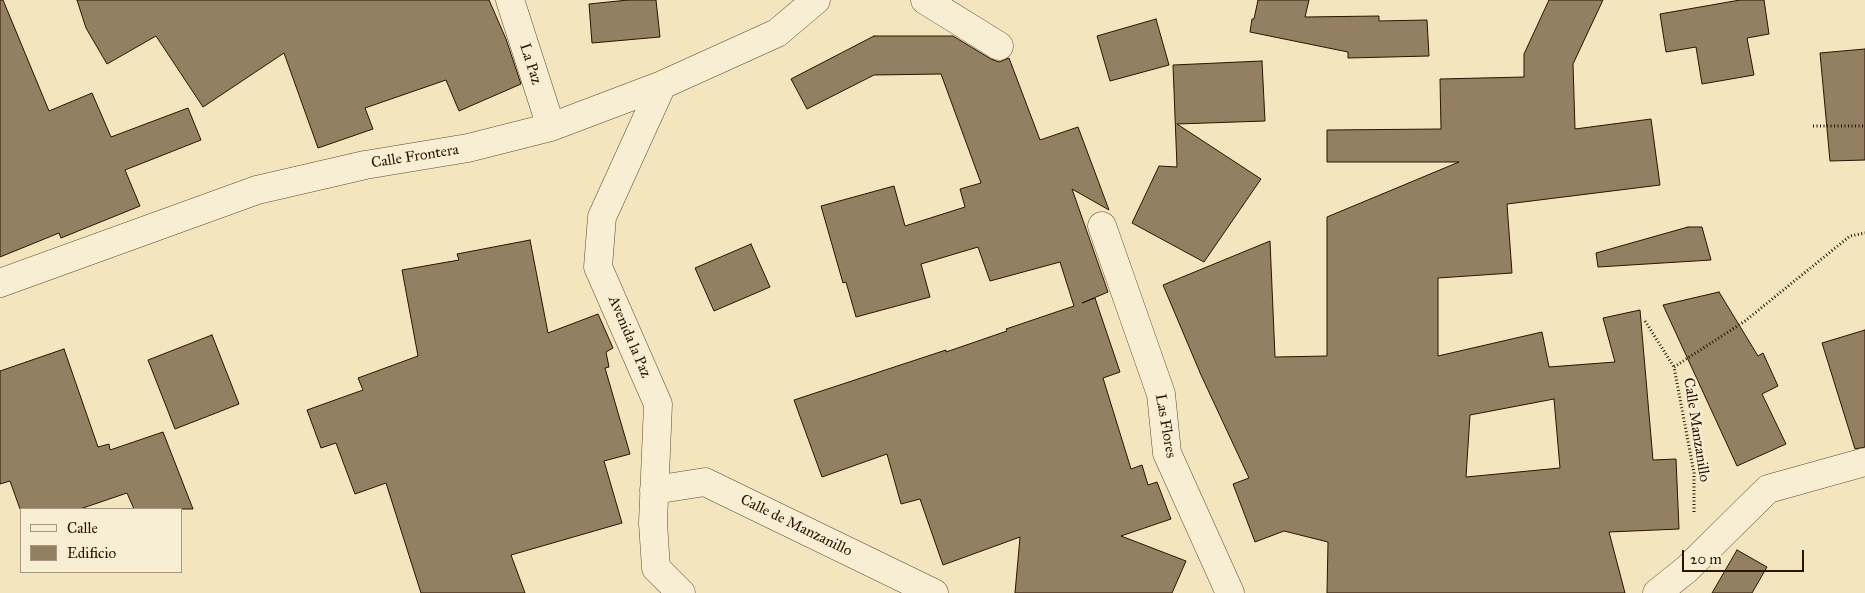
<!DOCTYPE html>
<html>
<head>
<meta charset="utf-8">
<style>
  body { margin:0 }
  #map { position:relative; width:1865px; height:593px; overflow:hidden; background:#f3e5bd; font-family:"IM FELL Great Primer",serif }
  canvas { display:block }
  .legend { position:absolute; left:20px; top:508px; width:162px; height:65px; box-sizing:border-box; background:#f7eed4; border:1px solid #a6967f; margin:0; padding:6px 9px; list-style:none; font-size:15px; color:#2c1300 }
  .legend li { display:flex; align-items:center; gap:10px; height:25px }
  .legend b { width:25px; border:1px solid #a6967f }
  .scale { position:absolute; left:1682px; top:550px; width:122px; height:22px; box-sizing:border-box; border:2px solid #2c1300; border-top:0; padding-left:6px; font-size:15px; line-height:18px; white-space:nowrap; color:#2c1300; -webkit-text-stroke:4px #f7eed4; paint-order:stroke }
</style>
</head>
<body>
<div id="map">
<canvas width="1865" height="593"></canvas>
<ul class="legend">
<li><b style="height:6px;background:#f7eed4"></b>Calle</li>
<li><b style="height:14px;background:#938062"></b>Edificio</li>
</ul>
<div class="scale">20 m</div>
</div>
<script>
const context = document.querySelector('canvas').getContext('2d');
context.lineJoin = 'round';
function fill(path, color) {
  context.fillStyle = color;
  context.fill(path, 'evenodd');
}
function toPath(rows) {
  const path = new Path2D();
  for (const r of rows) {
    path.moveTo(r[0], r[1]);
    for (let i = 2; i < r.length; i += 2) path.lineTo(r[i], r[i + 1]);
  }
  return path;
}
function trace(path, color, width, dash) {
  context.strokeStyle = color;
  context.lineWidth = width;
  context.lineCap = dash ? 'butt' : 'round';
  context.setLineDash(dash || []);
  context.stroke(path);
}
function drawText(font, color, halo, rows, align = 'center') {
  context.font = font + ' "IM FELL Great Primer",serif';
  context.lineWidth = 4.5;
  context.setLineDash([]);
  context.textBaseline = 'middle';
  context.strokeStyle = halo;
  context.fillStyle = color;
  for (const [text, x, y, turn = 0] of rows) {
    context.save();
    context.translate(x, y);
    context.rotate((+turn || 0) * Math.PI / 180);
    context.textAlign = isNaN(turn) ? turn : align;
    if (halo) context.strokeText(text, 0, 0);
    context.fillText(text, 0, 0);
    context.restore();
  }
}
const building = toPath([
  [0,0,3,0,49,111,92,93,111,137,188,108,201,140,125,170,140,206,61,238,59,233,0,257,0,0],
  [77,0,489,0,506,39,521,84,459,111,446,80,365,108,373,129,318,148,284,53,203,107,156,36,107,64,86,28,77,0],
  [628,0,656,0,660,37,592,43,589,4,628,0],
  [1258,0,1309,0,1305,17,1379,16,1379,21,1427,20,1429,56,1348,58,1348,52,1250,32,1252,19,1254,19,1258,0],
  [1549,0,1603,0,1573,64,1575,129,1651,119,1660,185,1507,204,1512,273,1438,278,1438,356,1542,332,1549,367,1615,362,1603,318,1640,310,1653,460,1676,459,1679,529,1609,532,1625,593,1327,593,1328,542,1284,531,1255,542,1233,484,1249,478,1201,375,1163,285,1270,241,1275,357,1327,356,1327,217,1459,162,1327,162,1327,130,1441,129,1440,79,1524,77,1524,54,1549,0],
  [1554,399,1560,468,1466,477,1470,415,1554,399],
  [1740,0,1764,0,1769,34,1747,38,1754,75,1702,84,1696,47,1666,52,1660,14,1740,0],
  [1156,19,1169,65,1110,81,1097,36,1156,19],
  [874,36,953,36,991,59,999,62,1009,58,1040,140,1078,127,1109,210,1072,189,1108,292,1082,303,1095,298,1120,372,1103,378,1131,469,1142,465,1148,485,1157,482,1171,519,1121,536,1186,561,1172,593,1015,593,1020,537,943,565,920,499,901,504,887,454,822,477,794,400,946,350,946,352,1007,331,1006,329,1074,306,1060,262,990,281,978,247,921,264,930,297,856,317,846,282,843,283,821,206,894,186,905,226,965,207,960,189,981,183,941,74,874,75,807,109,791,79,874,36],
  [1865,49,1865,160,1830,161,1820,53,1865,49],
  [1262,61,1265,121,1177,124,1261,179,1204,262,1132,223,1159,166,1177,167,1173,65,1262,61],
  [1688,227,1702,227,1711,260,1598,267,1596,253,1688,227],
  [530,240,548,333,598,314,613,348,606,352,609,367,605,368,630,454,604,461,622,523,511,555,525,593,421,593,386,483,355,494,336,443,321,448,307,410,363,390,358,378,418,356,402,270,459,260,457,254,530,240],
  [751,244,770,287,714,311,695,268,751,244],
  [1719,292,1758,356,1763,353,1778,386,1762,394,1786,444,1737,466,1663,305,1719,292],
  [1865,330,1865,447,1855,449,1822,343,1865,330],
  [212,335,239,404,175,429,148,360,212,335],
  [64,349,98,447,109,444,110,450,163,432,193,509,134,509,127,493,80,509,20,509,10,481,0,484,0,371,64,349],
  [1737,550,1767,567,1752,593,1712,593,1737,550]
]);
fill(building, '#938062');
trace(building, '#2c1300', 1);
const minor = toPath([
  [510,0,551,127],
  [925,0,999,46],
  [662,85,602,217,598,267,658,404,653,523,656,568,681,593],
  [1102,226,1161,394,1167,453,1230,593],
  [0,283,257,190,365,165,468,148,551,127,662,85,777,33,816,0],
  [654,490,705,482,934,593],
  [1657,593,1687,569,1768,489,1865,462]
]);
trace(minor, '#5e482f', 29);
trace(toPath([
  [1813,126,1865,126],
  [1645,321,1674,367],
  [1694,512,1694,473,1674,367,1745,321,1850,236,1865,233]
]), '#2c1300', 3, [1, 2.5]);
trace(minor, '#f7eed4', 28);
drawText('15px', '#2c1300', '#f7eed4', [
  ["La Paz",530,64,72],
  ["Calle Frontera",415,157,-9],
  ["Avenida la Paz",629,337,67],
  ["Las Flores",1165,426,80],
  ["Calle Manzanillo",1696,430,81],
  ["Calle de Manzanillo",796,526,26]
]);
</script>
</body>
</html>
